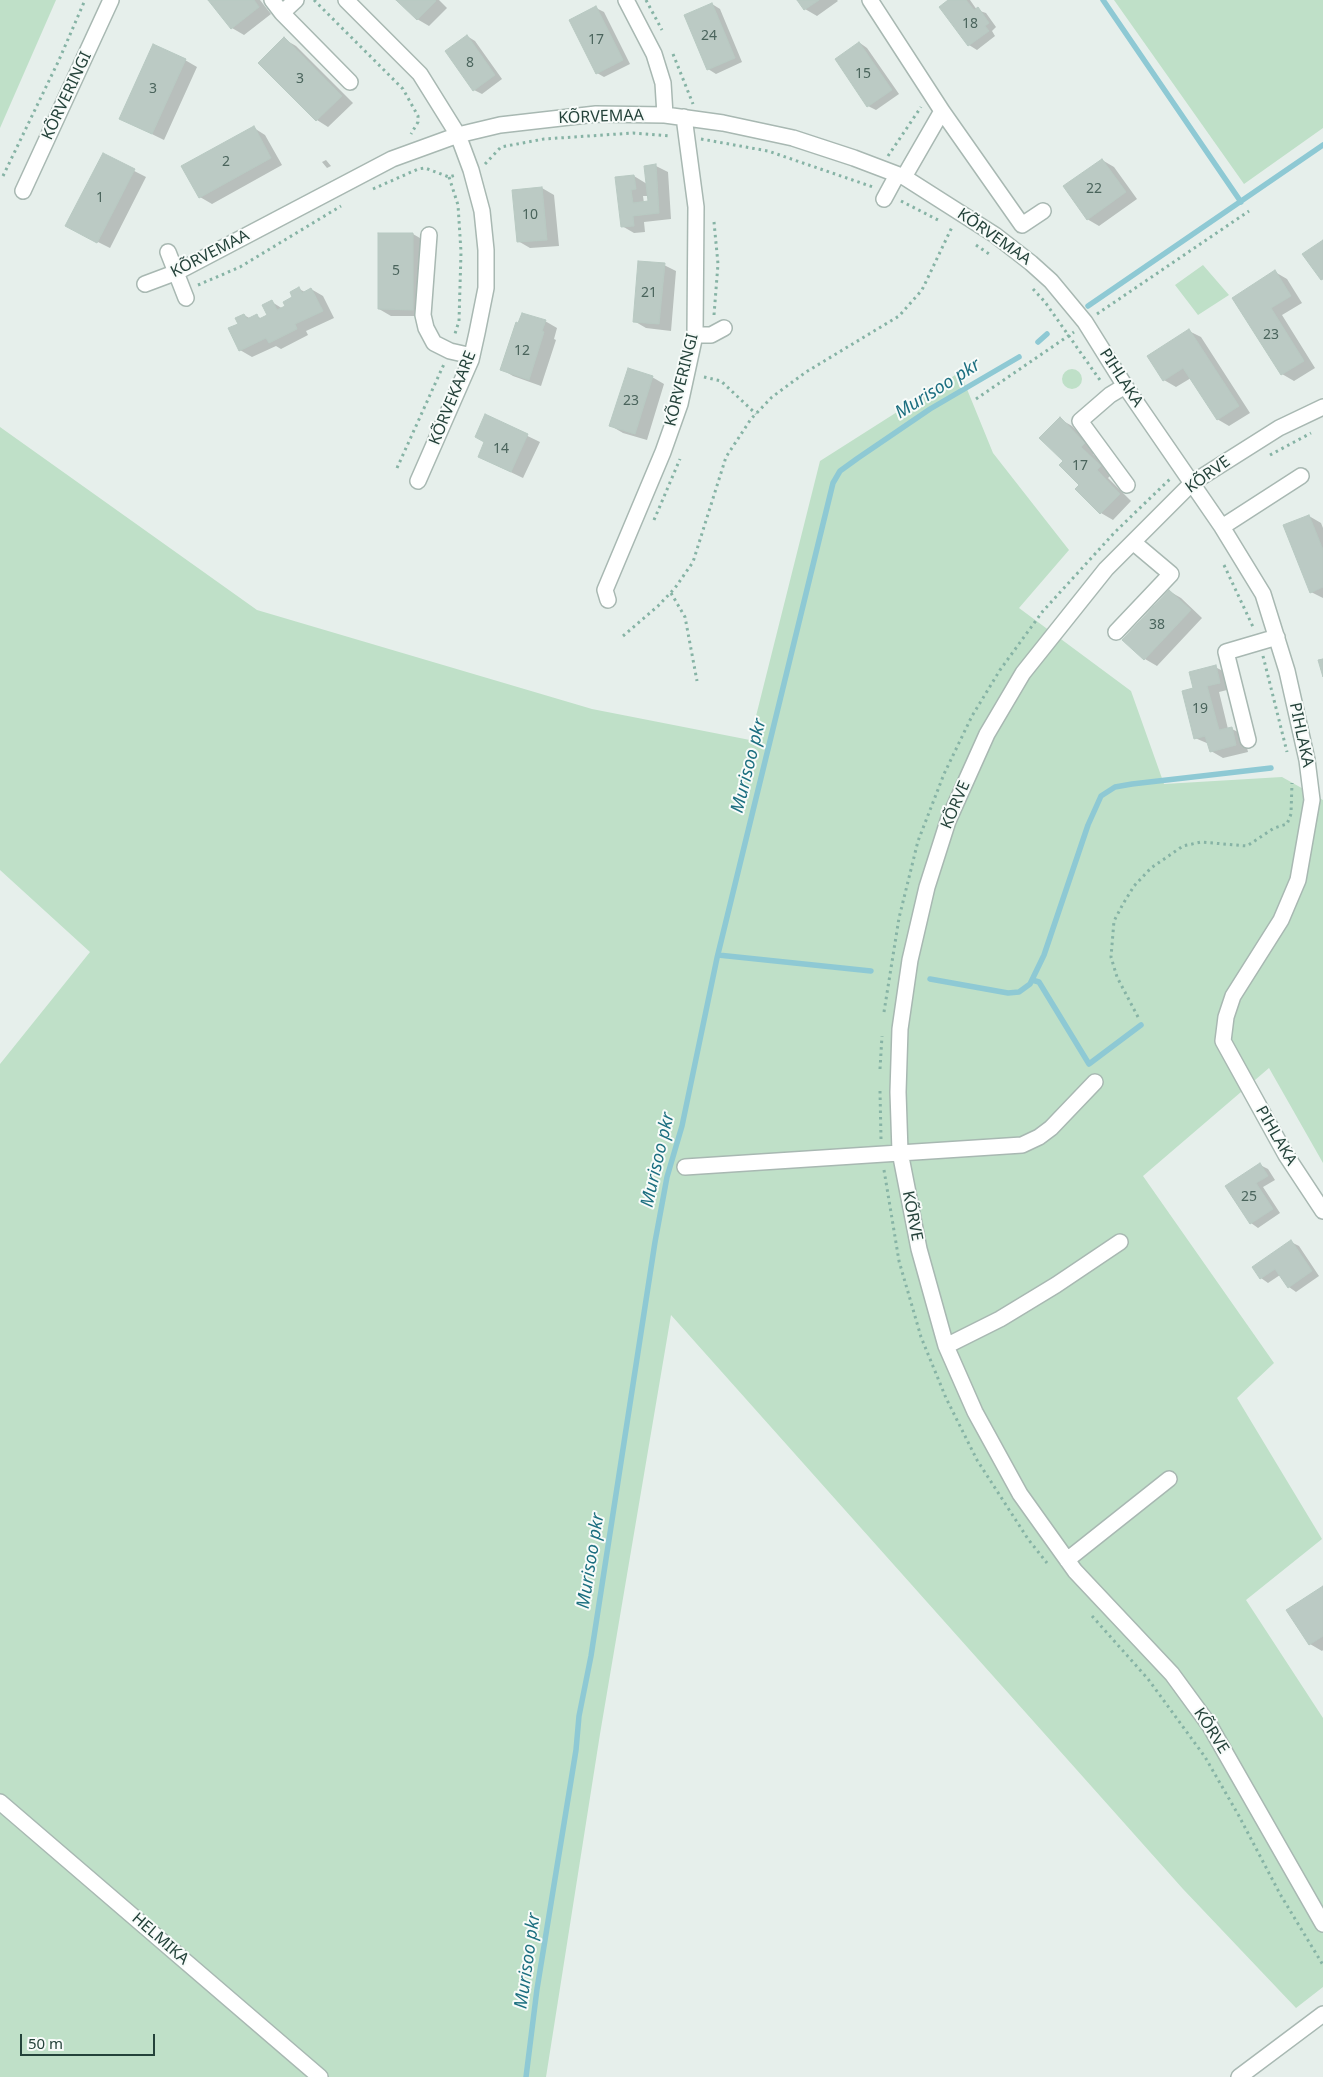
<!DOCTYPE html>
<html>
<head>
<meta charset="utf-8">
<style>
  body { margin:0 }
  #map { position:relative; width:1323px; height:2077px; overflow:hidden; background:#e6efeb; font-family:"Noto Sans",sans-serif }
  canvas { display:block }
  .scale { position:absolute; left:20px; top:2034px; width:135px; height:22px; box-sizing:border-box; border:2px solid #24423a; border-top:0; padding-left:6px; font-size:15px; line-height:18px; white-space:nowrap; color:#24423a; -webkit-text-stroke:4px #f7fbf9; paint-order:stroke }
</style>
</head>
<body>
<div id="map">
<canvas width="1323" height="2077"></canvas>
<div class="scale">50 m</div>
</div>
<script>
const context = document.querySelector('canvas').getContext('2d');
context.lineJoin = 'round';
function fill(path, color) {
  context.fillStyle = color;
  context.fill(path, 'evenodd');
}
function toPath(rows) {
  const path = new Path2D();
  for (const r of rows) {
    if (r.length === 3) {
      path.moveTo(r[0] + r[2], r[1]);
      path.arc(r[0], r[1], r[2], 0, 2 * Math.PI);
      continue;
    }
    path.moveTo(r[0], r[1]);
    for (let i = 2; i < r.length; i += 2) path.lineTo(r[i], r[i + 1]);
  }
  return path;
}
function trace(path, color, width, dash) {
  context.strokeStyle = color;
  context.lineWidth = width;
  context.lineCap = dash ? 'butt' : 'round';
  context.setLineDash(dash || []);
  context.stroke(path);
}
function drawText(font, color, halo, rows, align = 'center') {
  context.font = font + ' "Noto Sans",sans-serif';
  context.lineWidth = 4;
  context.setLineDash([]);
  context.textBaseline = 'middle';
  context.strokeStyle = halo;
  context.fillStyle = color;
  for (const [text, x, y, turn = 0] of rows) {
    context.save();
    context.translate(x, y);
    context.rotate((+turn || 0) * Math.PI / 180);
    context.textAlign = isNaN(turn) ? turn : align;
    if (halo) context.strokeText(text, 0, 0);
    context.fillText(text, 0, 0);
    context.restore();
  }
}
fill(toPath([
  [0,0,56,0,0,128],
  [1114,0,1323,0,1323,128,1244,184],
  [1203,265,1229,295,1198,315,1175,285],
  [1072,379,10],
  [960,372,993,453,1069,550,1019,608,1131,691,1164,784,1282,777,1323,800,1323,1163,1269,1068,1143,1176,1274,1363,1237,1398,1322,1539,1246,1600,1323,1718,1323,1987,1296,2008,1183,1889,671,1315,600,1734,546,2077,0,2077,0,1064,90,952,0,870,0,427,257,610,592,709,750,740,820,461]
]), '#bfe0c8');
fill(toPath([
  [210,0,260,0,271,14,244,35,232,28],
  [399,0,439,0,447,8,429,26,417,19],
  [799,0,837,0,838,1,817,16,805,9],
  [950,0,970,0,977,10,986,13,996,27,992,31,995,36,977,50,969,45],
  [712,4,720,9,742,62,716,74,708,69],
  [596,8,604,12,630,64,604,77,597,73],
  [467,36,475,41,502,79,482,94,474,90],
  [284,39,296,46,353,103,328,127,317,120],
  [860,43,867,48,899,94,876,110,868,106],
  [185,60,197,67,164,140,121,119],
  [254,128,265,135,282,165,212,204,200,197],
  [103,155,146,177,110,248,78,232],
  [326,160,331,166,327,168,322,162],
  [1102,160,1114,167,1137,199,1099,226,1087,219],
  [656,166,668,172,671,219,644,222,645,232,634,233,622,226,634,176,647,184],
  [643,196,649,196,649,202,644,203],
  [542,188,554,195,559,246,530,248,518,241,514,191],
  [413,234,425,241,425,316,391,316,379,309],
  [664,265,676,271,671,331,646,328,634,321],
  [1275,272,1287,279,1302,303,1282,315,1315,368,1294,381,1282,374,1234,298],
  [299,289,305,292,311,289,323,296,334,318,306,331,308,335,281,349,276,346,252,357,240,350,239,324,244,315,251,319,257,316,262,319,269,315,272,302,283,309],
  [545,321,557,328,554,339,556,340,541,386,513,376,501,369],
  [1189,331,1201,337,1250,413,1229,426,1217,419,1191,378,1176,387,1164,380],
  [652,377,664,384,647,440,623,433,611,426],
  [486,416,540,442,523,478,479,457,486,442],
  [1060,419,1072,426,1096,450,1093,454,1112,474,1108,478,1131,501,1113,520,1101,513,1065,461],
  [1309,516,1321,523,1323,528,1323,598,1311,592],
  [1169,591,1181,598,1202,618,1157,666,1145,659,1124,640],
  [1215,667,1227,673,1231,689,1219,692,1228,729,1232,729,1244,735,1248,752,1223,758,1211,751,1209,744,1195,738,1195,689],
  [1260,1165,1268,1169,1275,1180,1263,1187,1280,1213,1258,1228,1251,1223,1227,1186],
  [1291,1242,1299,1246,1319,1276,1296,1292,1289,1287,1280,1275,1268,1283,1261,1278],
  [1323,1587,1323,1650,1322,1651,1310,1644]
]), '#0003');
trace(toPath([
  [1103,0,1241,202],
  [1088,306,1323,145],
  [1038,342,1047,334],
  [718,955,871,971],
  [930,979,1008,993,1019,992,1030,984,1044,955,1088,825,1101,796,1115,787,1132,784,1271,768],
  [1032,980,1039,982,1089,1064,1141,1025],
  [526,2077,537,1989,576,1750,579,1716,591,1656,655,1242,667,1177,682,1126,717,958,833,483,840,471,858,458,930,409,1019,357]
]), '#8ec9d4', 5.5);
const building = toPath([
  [208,0,254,0,259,7,231,29,208,0],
  [396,0,435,0,436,1,417,20,396,0],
  [797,0,819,0,804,10,797,0],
  [948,0,966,0,974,10,978,7,989,23,985,26,989,31,968,46,939,7,948,0],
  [712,3,735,58,707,70,684,15,712,3],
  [596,6,623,60,596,74,569,20,596,6],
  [467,35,495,75,473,91,445,51,467,35],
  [284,37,342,96,316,121,258,63,284,37],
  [859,42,892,90,867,107,835,59,859,42],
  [153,44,186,59,152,134,119,119,153,44],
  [254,126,271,158,199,198,181,166,254,126],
  [103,153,135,169,97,243,65,226,103,153],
  [1102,159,1126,192,1087,220,1063,186,1102,159],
  [656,164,659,213,633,216,634,226,621,227,615,177,634,175,636,189,631,190,633,203,648,201,644,166,656,164],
  [542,187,547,240,517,242,512,190,542,187],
  [378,233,413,233,413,310,378,309,378,233],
  [1323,240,1323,279,1321,280,1302,254,1323,240],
  [638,261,665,263,659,324,633,322,638,261],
  [1275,270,1291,296,1271,308,1304,361,1281,375,1232,298,1275,270],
  [299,287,302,293,311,288,323,311,295,324,297,329,269,343,266,338,239,351,228,328,238,324,235,318,244,314,247,319,257,314,259,319,267,315,262,305,272,300,277,310,285,306,283,302,292,297,290,292,299,287],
  [522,313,546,320,542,331,544,332,529,380,500,370,516,322,518,323,522,313],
  [1189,329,1239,406,1217,420,1183,368,1163,381,1147,356,1189,329],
  [628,368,653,376,635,434,609,426,628,368],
  [485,414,528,434,511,472,478,457,484,442,475,437,485,414],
  [1060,417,1085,443,1081,447,1101,466,1097,470,1120,494,1100,514,1075,489,1079,485,1059,465,1063,461,1039,438,1060,417],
  [1309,515,1323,550,1323,587,1310,593,1283,525,1309,515],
  [1169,590,1191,610,1144,660,1122,640,1169,590],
  [1323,659,1323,677,1318,660,1323,659],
  [1216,665,1220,683,1207,686,1219,730,1232,727,1236,745,1210,752,1205,736,1194,739,1182,691,1193,688,1189,672,1216,665],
  [1260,1163,1268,1176,1256,1183,1273,1209,1250,1224,1225,1186,1260,1163],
  [1291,1240,1312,1271,1288,1288,1275,1269,1260,1279,1252,1267,1291,1240],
  [1323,1586,1323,1636,1309,1645,1286,1610,1323,1586]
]);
fill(building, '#bbcac4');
trace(building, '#b8c9c2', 1);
const minor = toPath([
  [272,0,282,13],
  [296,0,282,13,350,82],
  [346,0,420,74,458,135,471,170,482,211,486,250,486,288,477,333,471,360,418,481],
  [626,0,654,54,663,83,665,115],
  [870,0,942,111,904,177],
  [942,111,1022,225,1043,211],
  [23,191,111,0],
  [884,199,897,175],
  [429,235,423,315,426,328,434,343,450,351,472,356],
  [168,252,186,298],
  [145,284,177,272,392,159,458,135,500,125,596,114,665,115,723,123,793,138,854,158,904,177,995,235,1031,263,1051,281,1085,322,1125,386,1222,527,1263,594,1287,671,1307,760,1312,800,1298,880,1281,920,1233,996,1226,1017,1223,1041,1286,1155,1323,1211],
  [695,335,711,335,724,328],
  [1125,386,1110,395,1080,421,1127,485],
  [1323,407,1279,428,1192,483,1106,569,1023,673,987,734,948,821,927,887,910,960,900,1029,898,1092,900,1152,919,1249,946,1346,975,1412,1020,1494,1075,1571,1172,1674,1210,1726,1323,1924],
  [1222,527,1301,476],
  [608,600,605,590,663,452,680,404,695,335,696,207,684,117],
  [1116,632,1171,574,1133,542],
  [1248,740,1226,652,1277,637],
  [685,1167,1022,1145,1039,1137,1051,1128,1095,1082],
  [946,1346,1000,1319,1056,1285,1120,1242],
  [1067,1560,1169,1479],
  [0,1802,320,2077],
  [1239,2077,1323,2014]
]);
trace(minor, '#a8b8b2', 18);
trace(toPath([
  [314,0,403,89,418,116,418,122,411,134],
  [646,0,662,30],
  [673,54,693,104],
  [701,139,768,151,873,187],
  [888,156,921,107],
  [485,164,501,147,544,139,633,133,670,136],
  [3,176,59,60,85,0],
  [449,177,458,205,461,252,459,321,454,337],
  [373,189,418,169,425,168,449,177,456,175],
  [901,201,940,221],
  [976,245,992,256],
  [198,285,240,267,341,206],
  [1033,289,1045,302,1102,383],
  [1097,314,1249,211],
  [714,315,718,264,714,222],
  [704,377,721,381,756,414],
  [976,399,1074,332],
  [1270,455,1311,433],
  [397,468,444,364],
  [654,520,680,459],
  [1224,565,1254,629],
  [671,593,685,617,697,681],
  [623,636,658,606,675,588,693,562,726,457,751,419,772,397,806,372,899,316,922,290,952,227],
  [1263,656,1287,752],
  [884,1012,899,918,918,841,944,774,972,716,1000,670,1043,611,1115,532,1170,479],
  [1138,1017,1117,977,1111,957,1114,921,1123,904,1134,886,1151,868,1183,846,1201,842,1247,846,1274,828,1287,824,1291,814,1292,783],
  [880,1069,882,1036],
  [880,1091,881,1139],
  [884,1170,899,1261,921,1337,946,1398,977,1460,1028,1539,1047,1563],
  [1092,1616,1148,1679,1205,1757,1239,1816,1280,1894,1323,1965]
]), '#86b3a5', 3, [2.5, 4]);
trace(minor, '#fff', 15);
drawText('14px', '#4a645c', null, [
  ["18",970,24],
  ["24",709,36],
  ["17",596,40],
  ["8",470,63],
  ["15",863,74],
  ["3",300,79],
  ["3",153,89],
  ["2",226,162],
  ["22",1094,189],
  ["1",100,198],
  ["10",530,215],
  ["5",396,271],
  ["21",649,293],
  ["23",1271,335],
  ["12",522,351],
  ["23",631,401],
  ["14",501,449],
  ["17",1080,466],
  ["38",1157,625],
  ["19",1200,709],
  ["25",1249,1197]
]);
drawText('16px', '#24423a', '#f7fbf9', [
  ["KÕRVERINGI",67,96,-65],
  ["KÕRVEMAA",601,117,-2],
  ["KÕRVEMAA",994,237,35],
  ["KÕRVEMAA",210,254,-27],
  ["PIHLAKA",1121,378,57],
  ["KÕRVERINGI",682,380,-76],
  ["KÕRVEKAARE",453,398,-68],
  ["KÕRVE",1208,475,-36],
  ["PIHLAKA",1301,735,78],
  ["KÕRVE",956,805,-67],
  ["PIHLAKA",1276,1136,60],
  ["KÕRVE",912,1216,79],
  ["KÕRVE",1211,1731,57],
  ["HELMIKA",160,1939,41]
]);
drawText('italic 18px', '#1c6f80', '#f7fbf9', [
  ["Murisoo pkr",938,389,-32],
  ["Murisoo pkr",749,766,-76],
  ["Murisoo pkr",658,1160,-77],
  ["Murisoo pkr",591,1561,-81],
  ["Murisoo pkr",528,1961,-82]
]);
</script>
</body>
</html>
